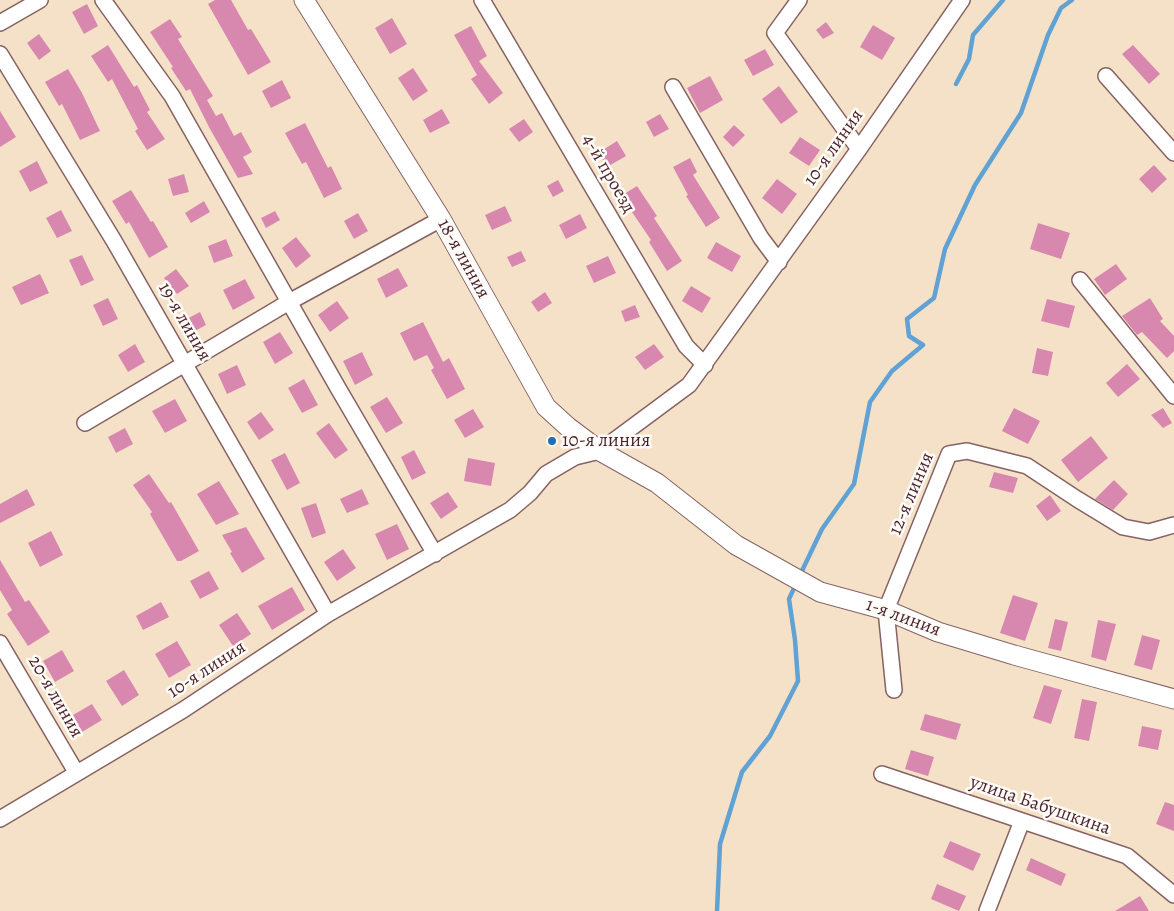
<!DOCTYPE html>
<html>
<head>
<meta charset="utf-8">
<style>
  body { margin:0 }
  canvas { display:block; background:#f5e1c8 }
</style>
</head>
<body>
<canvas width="1174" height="911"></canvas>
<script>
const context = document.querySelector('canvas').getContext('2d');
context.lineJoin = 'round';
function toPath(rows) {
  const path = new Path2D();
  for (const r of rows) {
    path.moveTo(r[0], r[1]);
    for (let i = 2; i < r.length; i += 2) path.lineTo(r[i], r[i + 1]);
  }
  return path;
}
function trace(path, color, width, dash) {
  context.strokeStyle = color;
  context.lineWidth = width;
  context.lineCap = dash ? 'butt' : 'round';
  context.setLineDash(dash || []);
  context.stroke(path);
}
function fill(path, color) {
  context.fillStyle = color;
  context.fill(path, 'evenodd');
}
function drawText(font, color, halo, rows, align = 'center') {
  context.font = font + ' Alegreya,serif';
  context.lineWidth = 5;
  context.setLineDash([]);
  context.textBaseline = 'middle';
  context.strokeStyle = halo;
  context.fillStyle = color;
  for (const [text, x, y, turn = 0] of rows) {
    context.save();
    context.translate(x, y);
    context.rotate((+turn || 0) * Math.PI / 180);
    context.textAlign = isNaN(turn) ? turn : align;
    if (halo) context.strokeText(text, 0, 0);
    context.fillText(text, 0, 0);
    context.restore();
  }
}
trace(toPath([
  [956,84,969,59,973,35,1003,0],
  [800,575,822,529,854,484,870,402,892,371,923,345,909,336,907,319,934,298,945,249,975,185,1021,113,1048,35,1061,8,1072,0],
  [717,911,720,844,742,772,770,736,798,681,795,640,789,599,796,584]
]), '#5fa2d3', 4.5);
fill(toPath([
  [215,0,231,0,248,30,251,29,271,62,248,75,208,4],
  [87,4,98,26,84,34,72,12],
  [392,18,407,44,390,54,375,28],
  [170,19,182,37,178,39,213,96,207,100,216,116,222,113,234,136,241,132,252,152,243,157,253,174,238,178,210,129,190,89,186,91,171,68,173,67,150,32],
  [826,22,834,33,823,39,816,30],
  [873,25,895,38,882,60,860,47],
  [471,26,487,56,479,61,503,93,489,104,471,79,477,75,454,35],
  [39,34,51,51,39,60,27,43],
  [108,45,134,87,137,85,150,110,147,112,165,139,147,150,135,131,138,129,112,79,108,82,91,56],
  [1133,45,1160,74,1149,84,1122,54],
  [765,49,774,65,753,76,744,60],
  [413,68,428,91,413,101,398,78],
  [68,69,82,93,100,131,80,140,62,104,59,106,45,82],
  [710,76,723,100,700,113,687,88],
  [282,80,291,98,271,108,262,91],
  [779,86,798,112,781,124,762,99],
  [442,109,450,123,430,133,423,120],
  [0,111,16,137,0,147],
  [660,114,669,129,654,137,646,122],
  [524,119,533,132,519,142,509,129],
  [305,123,328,168,331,166,342,189,324,198,306,162,302,164,285,133],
  [734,125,745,135,733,147,723,137],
  [800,137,820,150,809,166,789,153],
  [617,141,626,156,607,167,598,153],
  [690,158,697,172,693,175,720,218,706,227,686,196,688,195,673,167],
  [37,161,48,183,30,192,19,171],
  [1154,165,1167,179,1152,193,1139,179],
  [184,174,189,192,173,196,168,179],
  [777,179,797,194,782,214,762,198],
  [558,180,564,191,553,197,547,186],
  [637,186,657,216,654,218,682,261,667,271,649,242,651,240,621,196],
  [131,190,151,222,153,221,168,247,149,258,129,222,126,224,112,201],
  [204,201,210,212,191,223,185,213],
  [505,206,512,221,492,230,485,215],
  [61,210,72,231,57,238,46,218],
  [275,211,280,220,266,228,261,218],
  [358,213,368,231,354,239,344,221],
  [580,214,587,228,566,239,559,225],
  [1038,223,1070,233,1061,259,1030,249],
  [296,237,311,256,296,268,282,248],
  [226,239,233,256,214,263,208,246],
  [716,242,741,256,732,272,707,258],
  [521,251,526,261,512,267,507,257],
  [82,255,94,280,81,286,69,260],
  [608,256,616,273,594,283,586,266],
  [1116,264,1127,279,1105,295,1094,279],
  [398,268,408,286,386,298,377,279],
  [176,269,189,286,177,294,164,278],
  [40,274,49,293,21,305,12,287],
  [245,279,255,298,233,310,223,290],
  [691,286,711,298,702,313,682,301],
  [545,292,552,303,538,312,531,302],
  [108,298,118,319,103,326,93,305],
  [1150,298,1163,319,1160,321,1174,336,1174,351,1167,358,1142,332,1137,335,1122,316],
  [1047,299,1075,306,1069,328,1041,321],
  [337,301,349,318,330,332,318,315],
  [635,305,640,317,625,322,621,311],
  [200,312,206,325,191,333,185,320],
  [423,322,443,362,449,358,465,389,447,399,431,370,434,368,427,355,414,361,400,333],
  [280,332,293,353,275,364,263,342],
  [135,344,145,362,128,372,118,355],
  [654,344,664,357,645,370,635,357],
  [1037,348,1053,352,1048,376,1032,373],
  [362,352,373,375,355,385,343,361],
  [1127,364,1140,379,1118,397,1106,383],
  [237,365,246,385,227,394,218,374],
  [304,379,318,405,302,413,288,388],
  [387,397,403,423,386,433,370,407],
  [175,399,187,421,165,433,152,411],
  [1014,408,1040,421,1028,444,1002,431],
  [1163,408,1172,423,1163,428,1151,415],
  [473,409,484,427,465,438,454,420],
  [261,412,274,430,259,440,247,422],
  [329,423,348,450,335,459,316,433],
  [125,428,133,444,116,453,108,437],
  [1091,436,1108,458,1078,482,1061,460],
  [414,450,426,473,412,480,401,457],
  [285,453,300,483,287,490,271,460],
  [468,458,495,463,491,486,464,481],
  [994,472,1018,478,1013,493,989,487],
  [149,474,169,503,171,502,199,551,181,561,177,561,150,514,152,512,133,485],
  [1114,480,1128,494,1113,510,1095,499],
  [219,481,239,514,216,525,197,494],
  [27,489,35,505,0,523,0,504],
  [362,489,369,504,347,513,340,499],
  [448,492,458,507,441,519,430,503],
  [1050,495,1061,511,1047,521,1036,506],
  [316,503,326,533,312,538,301,508],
  [397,524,409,549,387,560,375,534],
  [246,527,265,559,242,573,230,553,232,552,222,535],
  [51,531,63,555,40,567,28,543],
  [343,549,356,568,337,581,324,562],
  [0,560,25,602,29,600,50,632,28,646,7,614,12,610,0,590],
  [209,571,219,589,200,599,190,581],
  [292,587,305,610,272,630,258,606],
  [1013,595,1038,603,1025,641,1000,633],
  [161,602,169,617,143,630,136,616],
  [237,613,251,634,233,646,219,625],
  [1055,619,1068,622,1061,651,1048,648],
  [1098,620,1116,624,1106,661,1091,657],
  [1142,635,1160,640,1152,670,1134,665],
  [177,641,191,665,169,678,155,654],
  [62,650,74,671,55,682,43,661],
  [124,670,139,695,122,706,106,681],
  [1044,685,1062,690,1051,724,1033,718],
  [1082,699,1097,702,1089,741,1074,738],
  [92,704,102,720,82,732,73,715],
  [925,714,961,724,956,740,920,730],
  [1142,726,1162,730,1158,750,1138,746],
  [911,750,934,757,928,776,905,769],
  [1165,802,1174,805,1174,831,1156,824],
  [950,841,981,854,973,871,943,857],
  [1031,858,1066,874,1061,886,1026,870],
  [937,884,966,896,959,911,931,899],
  [1140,896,1149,911,1115,911]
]), '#d888af');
const minor = toPath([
  [103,0,172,96,338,388,435,554],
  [482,0,686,346,705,365],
  [799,0,775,33,859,149],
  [0,23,40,0],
  [0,54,114,241,328,614],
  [1106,76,1174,153],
  [673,87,761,238,779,262],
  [1080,280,1174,396],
  [85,423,289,302,441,219],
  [0,643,76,772],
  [894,690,886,610,949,454,967,451,1027,466,1077,499,1123,527,1149,532,1174,525],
  [882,774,1127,856,1174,895],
  [0,819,183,710,328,614,510,510,530,493,546,474,575,457,600,451,689,385,859,149,962,0],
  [987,911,1022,821]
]);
const tertiary = toPath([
  [304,0,441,219,546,407,568,427,600,451,657,483,736,545,820,592,886,610,938,632,1014,655,1174,699]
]);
trace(minor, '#866362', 18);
trace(tertiary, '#866362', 21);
trace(minor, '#fff', 15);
trace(tertiary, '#fff', 19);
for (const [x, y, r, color] of [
  [552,441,5,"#1f6fb2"]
]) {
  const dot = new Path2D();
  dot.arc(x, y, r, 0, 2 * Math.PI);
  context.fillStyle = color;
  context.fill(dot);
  trace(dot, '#fdfcf7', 2);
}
drawText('19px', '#4a1f2b', '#fdfcf7', [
  ["10-я линия",834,148,-55],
  ["4-й проезд",608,174,60],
  ["18-я линия",463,259,61],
  ["19-я линия",184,322,60],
  ["12-я линия",912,494,-67],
  ["1-я линия",903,618,20],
  ["10-я линия",207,670,-33],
  ["20-я линия",55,697,60],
  ["улица Бабушкина",1040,806,19]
]);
drawText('19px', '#4a1f2b', '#fdfcf7', [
  ["10-я линия",562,441]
], 'left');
</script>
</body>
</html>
